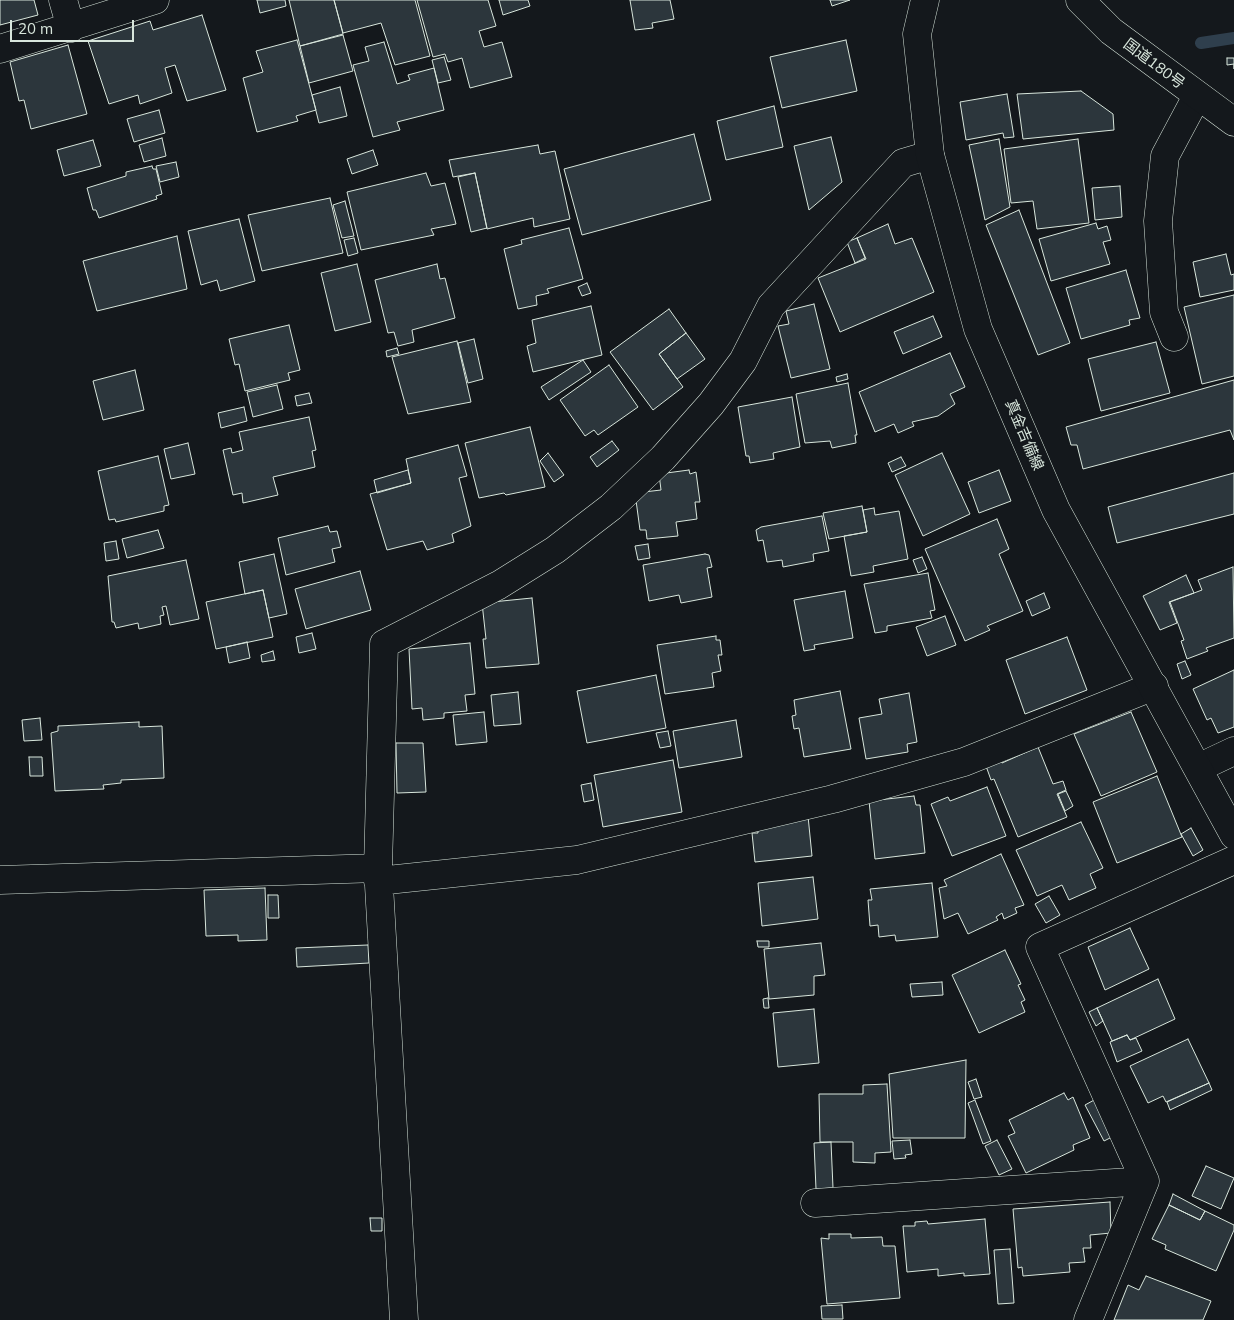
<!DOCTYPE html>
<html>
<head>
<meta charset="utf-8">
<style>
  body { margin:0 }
  #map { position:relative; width:1234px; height:1320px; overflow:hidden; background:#14181c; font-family:Mulish,sans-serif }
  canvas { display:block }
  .scale { position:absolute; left:10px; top:20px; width:124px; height:22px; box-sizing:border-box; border:2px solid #d8e6dc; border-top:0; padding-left:6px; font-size:15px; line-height:18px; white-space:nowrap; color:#d8e6dc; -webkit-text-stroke:4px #14181c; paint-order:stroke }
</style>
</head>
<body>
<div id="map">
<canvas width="1234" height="1320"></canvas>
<div class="scale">20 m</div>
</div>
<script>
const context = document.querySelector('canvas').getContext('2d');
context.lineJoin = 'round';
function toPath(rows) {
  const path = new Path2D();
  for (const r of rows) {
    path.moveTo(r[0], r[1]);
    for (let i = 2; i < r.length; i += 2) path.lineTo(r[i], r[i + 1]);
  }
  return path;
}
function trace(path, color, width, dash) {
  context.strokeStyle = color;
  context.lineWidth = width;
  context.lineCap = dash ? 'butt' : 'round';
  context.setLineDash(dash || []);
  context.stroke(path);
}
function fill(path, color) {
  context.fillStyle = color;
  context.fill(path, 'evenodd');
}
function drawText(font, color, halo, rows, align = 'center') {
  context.font = font + ' Mulish,"Noto Sans JP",sans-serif';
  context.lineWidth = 4;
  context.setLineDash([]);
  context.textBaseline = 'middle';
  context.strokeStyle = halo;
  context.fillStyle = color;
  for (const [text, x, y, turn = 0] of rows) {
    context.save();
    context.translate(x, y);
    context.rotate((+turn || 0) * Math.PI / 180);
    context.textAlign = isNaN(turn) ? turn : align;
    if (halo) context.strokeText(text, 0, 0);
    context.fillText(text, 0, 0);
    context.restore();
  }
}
trace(toPath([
  [1201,43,1234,38]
]), '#2f3f4d', 12);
const building = toPath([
  [0,0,34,0,38,15,0,25,0,0],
  [257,0,285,0,286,6,260,13,257,0],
  [289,0,334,0,343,34,300,46,289,0],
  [334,0,415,0,430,56,395,65,381,23,343,33,334,0],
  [417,0,488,0,496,26,479,31,484,47,502,42,512,77,470,88,462,58,448,62,445,54,433,57,417,0],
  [499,0,528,0,530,6,503,15,499,0],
  [630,0,670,0,674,19,652,23,653,28,635,30,630,0],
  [830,0,850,0,832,6,830,0],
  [202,15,226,90,187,101,175,65,165,68,172,93,140,104,138,95,109,104,88,41,150,21,153,30,202,15],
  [343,35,353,71,309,83,300,46,343,35],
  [297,40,316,110,296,116,298,121,257,132,243,78,263,72,256,51,297,40],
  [846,40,857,91,782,108,770,57,846,40],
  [384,42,397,84,410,80,408,75,434,68,444,110,397,122,400,130,373,137,353,65,369,61,365,47,384,42],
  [68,45,87,114,31,129,24,100,19,101,10,62,68,45],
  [444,57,451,80,438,83,432,60,444,57],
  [1227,58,1234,58,1234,69,1234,64,1227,65,1227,58],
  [340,87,347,116,319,123,312,95,340,87],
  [1081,91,1113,114,1114,130,1023,139,1017,94,1081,91],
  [1007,94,1014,137,1004,138,1003,133,966,140,960,102,1007,94],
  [774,106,783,147,726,160,717,121,774,106],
  [159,110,165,133,134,142,127,119,159,110],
  [694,134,711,200,582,235,564,169,694,134],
  [831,137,842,182,809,210,794,146,831,137],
  [162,138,166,156,144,162,139,145,162,138],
  [999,139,1010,207,985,220,969,145,999,139],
  [1078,139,1089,223,1037,229,1033,201,1011,203,1004,149,1078,139],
  [93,140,101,166,64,176,57,150,93,140],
  [538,145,540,154,555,151,570,219,534,227,533,218,487,229,475,173,453,177,449,160,538,145],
  [373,150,378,165,352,174,347,159,373,150],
  [176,162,179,177,160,182,156,166,176,162],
  [152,166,153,169,156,169,162,194,156,196,157,199,99,218,96,210,93,210,87,188,126,176,126,172,152,166],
  [426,173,431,186,445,183,456,224,431,229,434,235,361,250,347,192,426,173],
  [475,173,487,228,471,232,458,177,475,173],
  [1120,186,1122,217,1095,220,1092,188,1120,186],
  [330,198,343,253,262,271,248,215,330,198],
  [345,201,354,236,342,238,333,205,345,201],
  [1019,210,1070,343,1038,355,986,225,1019,210],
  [239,219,255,281,220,291,217,280,201,285,188,231,239,219],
  [1096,223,1098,229,1107,226,1111,240,1103,242,1110,264,1051,281,1039,239,1096,223],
  [888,224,895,244,912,238,934,292,840,332,818,278,866,259,857,238,888,224],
  [569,228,583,279,547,289,549,293,536,296,537,305,518,309,504,249,522,244,521,240,569,228],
  [177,236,187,289,97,311,83,261,177,236],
  [354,238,358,253,348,256,344,240,354,238],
  [857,238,865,258,855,263,847,242,857,238],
  [1226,254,1231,275,1234,274,1234,290,1200,297,1193,262,1226,254],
  [357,264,371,322,335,331,321,273,357,264],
  [437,264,440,279,445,278,455,318,412,330,414,342,398,346,394,332,388,333,375,280,437,264],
  [1126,270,1140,318,1129,320,1130,325,1081,339,1066,288,1126,270],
  [587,283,591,293,582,296,578,287,587,283],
  [1234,295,1234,376,1202,384,1184,307,1234,295],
  [814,304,830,369,791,378,778,326,789,324,786,311,814,304],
  [591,306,602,355,533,372,527,346,536,343,532,320,591,306],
  [669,309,686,333,659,354,683,387,653,410,610,352,669,309],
  [933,316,942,337,903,354,894,332,933,316],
  [289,325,300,370,288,373,290,380,245,391,239,364,235,365,229,339,289,325],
  [686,333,705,359,677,379,659,354,686,333],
  [474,339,483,379,468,383,458,343,474,339],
  [457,341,471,402,408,414,392,357,457,341],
  [1156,342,1170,393,1101,411,1088,359,1156,342],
  [397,348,399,354,387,357,386,351,397,348],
  [950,353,965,387,950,394,955,404,938,416,912,422,914,426,898,433,894,424,875,432,859,392,950,353],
  [583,360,591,372,549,400,541,387,583,360],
  [609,365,638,407,598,435,594,430,585,436,560,400,609,365],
  [135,370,144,410,103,420,93,381,135,370],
  [847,374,848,379,837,382,836,377,847,374],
  [1234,380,1234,440,1230,430,1083,469,1077,445,1071,445,1066,427,1234,380],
  [848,383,857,435,855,435,856,443,832,448,830,441,805,443,796,394,848,383],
  [277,385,283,409,253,417,247,392,277,385],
  [309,393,312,403,297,406,295,396,309,393],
  [792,397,800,447,773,453,774,459,750,463,749,456,746,456,738,407,792,397],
  [244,407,247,421,221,428,218,413,244,407],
  [309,417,316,450,312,451,315,467,273,477,278,495,243,503,242,493,233,495,223,450,231,448,232,453,243,450,239,432,309,417],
  [530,427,545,487,506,495,504,493,479,498,465,443,530,427],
  [612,441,619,450,597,467,590,457,612,441],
  [188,443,195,474,171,479,164,449,188,443],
  [458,445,467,476,459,478,471,526,452,534,454,542,427,550,423,541,387,550,370,494,411,483,406,459,458,445],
  [548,453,564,475,554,482,540,461,548,453],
  [942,453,970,514,923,536,895,475,942,453],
  [158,456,169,505,164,506,164,511,116,522,115,519,109,520,98,471,158,456],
  [901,457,906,466,892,472,888,463,901,457],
  [408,470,411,483,377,493,374,480,408,470],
  [689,470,690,474,696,472,700,502,695,502,697,519,676,522,678,536,647,539,646,530,640,530,635,493,661,490,659,474,689,470],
  [999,470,1011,501,979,513,968,482,999,470],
  [1234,473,1234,514,1117,543,1108,507,1234,473],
  [862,506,867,532,829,539,823,513,862,506],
  [874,508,875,515,899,511,908,559,873,566,874,572,851,576,844,536,867,532,863,510,874,508],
  [822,516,829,551,813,554,814,561,783,567,782,560,767,562,763,540,758,541,756,530,761,527,822,516],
  [997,519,1009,549,999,554,1023,611,987,626,990,630,965,641,925,549,997,519],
  [328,526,330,532,337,531,341,547,332,549,335,562,286,575,278,538,328,526],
  [158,530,164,548,127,558,122,539,158,530],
  [116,541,119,559,106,561,104,543,116,541],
  [648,544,650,558,638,560,635,546,648,544],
  [274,554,287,614,269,618,263,590,245,594,239,562,274,554],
  [705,554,709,555,712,567,707,568,712,597,681,603,679,595,649,601,643,565,705,554],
  [922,557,927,569,918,573,913,560,922,557],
  [186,560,199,619,170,625,166,606,162,607,164,615,160,616,161,624,139,629,138,623,116,628,114,622,112,622,108,576,186,560],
  [1233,567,1234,638,1206,648,1208,651,1187,659,1181,641,1184,640,1170,602,1202,590,1198,580,1233,567],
  [360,571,371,610,306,629,295,589,360,571],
  [928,573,935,610,930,611,932,618,887,626,887,631,875,633,864,584,928,573],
  [1186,575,1194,593,1169,602,1177,623,1160,630,1143,596,1186,575],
  [263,590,273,637,216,649,206,602,263,590],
  [845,591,853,638,814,645,815,649,804,651,794,600,845,591],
  [1044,593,1050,608,1032,616,1026,601,1044,593],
  [532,598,539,664,486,668,483,639,486,639,482,603,532,598],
  [945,616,956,645,927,656,916,627,945,616],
  [312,633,316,649,299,653,296,637,312,633],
  [716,636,716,640,720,640,722,655,718,655,721,671,712,673,714,687,665,694,657,645,716,636],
  [1067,637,1087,690,1025,714,1006,660,1067,637],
  [247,642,250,658,229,663,226,647,247,642],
  [470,643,475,694,465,695,467,711,444,713,444,718,423,720,422,708,412,709,409,649,470,643],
  [273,651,275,660,262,662,261,655,273,651],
  [1185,661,1191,675,1182,679,1177,664,1185,661],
  [1234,670,1234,727,1218,733,1211,718,1207,720,1193,689,1234,670],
  [656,675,666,728,587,743,577,691,656,675],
  [840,691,851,749,804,757,799,728,794,729,792,716,796,715,794,700,840,691],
  [518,692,521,724,494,726,491,695,518,692],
  [909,693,917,742,907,744,908,752,866,759,859,718,882,714,879,699,909,693],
  [484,712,487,742,456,745,453,715,484,712],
  [1131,712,1157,772,1101,796,1074,734,1131,712],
  [40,718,42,740,24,741,22,720,40,718],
  [736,720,742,757,679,768,673,731,736,720],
  [139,722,139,727,162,726,164,778,121,780,121,783,103,785,104,789,55,791,51,733,58,731,58,726,139,722],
  [668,731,671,746,660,748,656,733,668,731],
  [396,743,423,743,426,792,397,793,396,743],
  [1038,747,1053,784,1063,781,1066,790,1057,794,1067,817,1018,837,994,779,991,780,986,766,1001,759,1002,763,1038,747],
  [29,757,42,757,43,776,30,776,29,757],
  [673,760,682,812,603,827,594,775,673,760],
  [1157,776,1182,837,1117,863,1093,802,1157,776],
  [591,783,594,800,584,802,581,785,591,783],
  [987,787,1006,836,952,856,931,804,948,797,950,801,987,787],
  [1066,791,1073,806,1065,811,1058,794,1066,791],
  [914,796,916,805,920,805,925,853,875,859,869,801,914,796],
  [808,816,812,856,755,862,752,833,758,833,757,822,808,816],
  [1081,822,1103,868,1090,874,1096,888,1069,900,1062,885,1037,896,1016,850,1081,822],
  [1191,828,1203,850,1193,856,1181,834,1191,828],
  [1001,854,1024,905,1015,908,1017,913,1004,919,1002,913,996,917,998,920,968,934,958,913,944,919,939,888,947,886,944,880,1001,854],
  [813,877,818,919,762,926,758,883,813,877],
  [932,883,938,937,896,941,895,935,879,937,878,925,870,926,868,900,872,900,870,889,932,883],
  [265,888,267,940,238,941,238,935,206,936,204,890,265,888],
  [268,895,278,895,279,918,268,918,268,895],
  [1049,896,1060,915,1046,923,1035,904,1049,896],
  [1130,928,1149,969,1105,990,1088,947,1130,928],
  [757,941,769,941,769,947,758,947,757,941],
  [821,943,825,975,814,976,814,995,769,999,764,949,821,943],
  [368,945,369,963,297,967,296,948,368,945],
  [1005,950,1021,984,1018,985,1025,1000,1021,1002,1025,1012,979,1033,952,975,1005,950],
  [1158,979,1175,1019,1130,1040,1127,1035,1112,1041,1097,1008,1158,979],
  [942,982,943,995,912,997,910,984,942,982],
  [768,998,769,1008,764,1008,763,999,768,998],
  [1097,1008,1103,1021,1096,1026,1089,1012,1097,1008],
  [814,1009,819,1063,778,1067,773,1013,814,1009],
  [1127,1035,1130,1040,1136,1038,1142,1051,1117,1062,1110,1042,1127,1035],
  [1188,1039,1209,1083,1166,1102,1163,1096,1148,1103,1130,1066,1188,1039],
  [966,1060,965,1138,893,1138,889,1074,966,1060],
  [976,1079,982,1097,974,1099,968,1082,976,1079],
  [1209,1083,1212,1090,1170,1110,1167,1102,1209,1083],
  [887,1084,891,1152,875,1153,875,1163,853,1162,853,1142,820,1142,819,1094,863,1094,863,1085,887,1084],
  [1064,1093,1068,1100,1073,1097,1090,1138,1073,1145,1074,1150,1026,1173,1008,1136,1015,1133,1009,1120,1064,1093],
  [1096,1099,1114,1136,1104,1141,1085,1105,1096,1099],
  [975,1100,991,1141,983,1144,968,1103,975,1100],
  [910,1140,912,1154,905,1155,906,1158,894,1159,892,1141,910,1140],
  [997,1140,1012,1169,999,1175,985,1146,997,1140],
  [831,1142,833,1188,816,1189,814,1143,831,1142],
  [1206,1166,1234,1178,1221,1209,1192,1196,1206,1166],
  [1173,1194,1205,1211,1200,1220,1169,1205,1173,1194],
  [1110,1202,1111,1233,1090,1235,1091,1248,1083,1248,1085,1262,1069,1263,1070,1272,1023,1276,1022,1267,1018,1268,1013,1209,1110,1202],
  [1169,1205,1200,1220,1205,1211,1234,1225,1234,1230,1216,1271,1165,1249,1166,1245,1152,1239,1169,1205],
  [370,1218,382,1218,382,1231,371,1231,370,1218],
  [985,1219,990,1274,964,1276,964,1273,938,1276,938,1269,907,1272,903,1226,915,1226,915,1222,927,1221,928,1224,985,1219],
  [829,1234,851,1234,851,1238,882,1237,883,1246,895,1246,900,1298,827,1304,821,1238,829,1239,829,1234],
  [1010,1249,1014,1303,998,1304,994,1250,1010,1249],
  [1146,1276,1211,1301,1203,1320,1114,1320,1128,1285,1139,1290,1146,1276],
  [842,1305,843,1319,822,1319,821,1306,842,1305]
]);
fill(building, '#2c363c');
trace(building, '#d8e6dc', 1);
const street = toPath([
  [63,0,71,28],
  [0,49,155,0],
  [1174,337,1164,312,1158,221,1165,156,1197,96],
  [1198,768,1234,751],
  [0,880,378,868],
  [378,881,577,860,833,799,964,762,1154,686],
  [815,1203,1145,1181],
  [404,1320,378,868,384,644,499,585,555,550,611,507,663,458,711,404,743,361,771,306,903,163,930,155],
  [1088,1320,1145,1181,1040,947,1234,860]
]);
const secondary = toPath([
  [925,0,917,34,930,155,978,329,1056,510,1234,835]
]);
const highway = toPath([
  [1080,0,1111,31,1234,122]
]);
trace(street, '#d8e6dc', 29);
trace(secondary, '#d8e6dc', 29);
trace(highway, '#d8e6dc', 29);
trace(street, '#14181c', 28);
trace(secondary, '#14181c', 28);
trace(highway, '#14181c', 28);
drawText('15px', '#d8e6dc', '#14181c', [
  ["国道180号",1154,64,37],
  ["真金吉備線",1024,435,67]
]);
</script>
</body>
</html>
